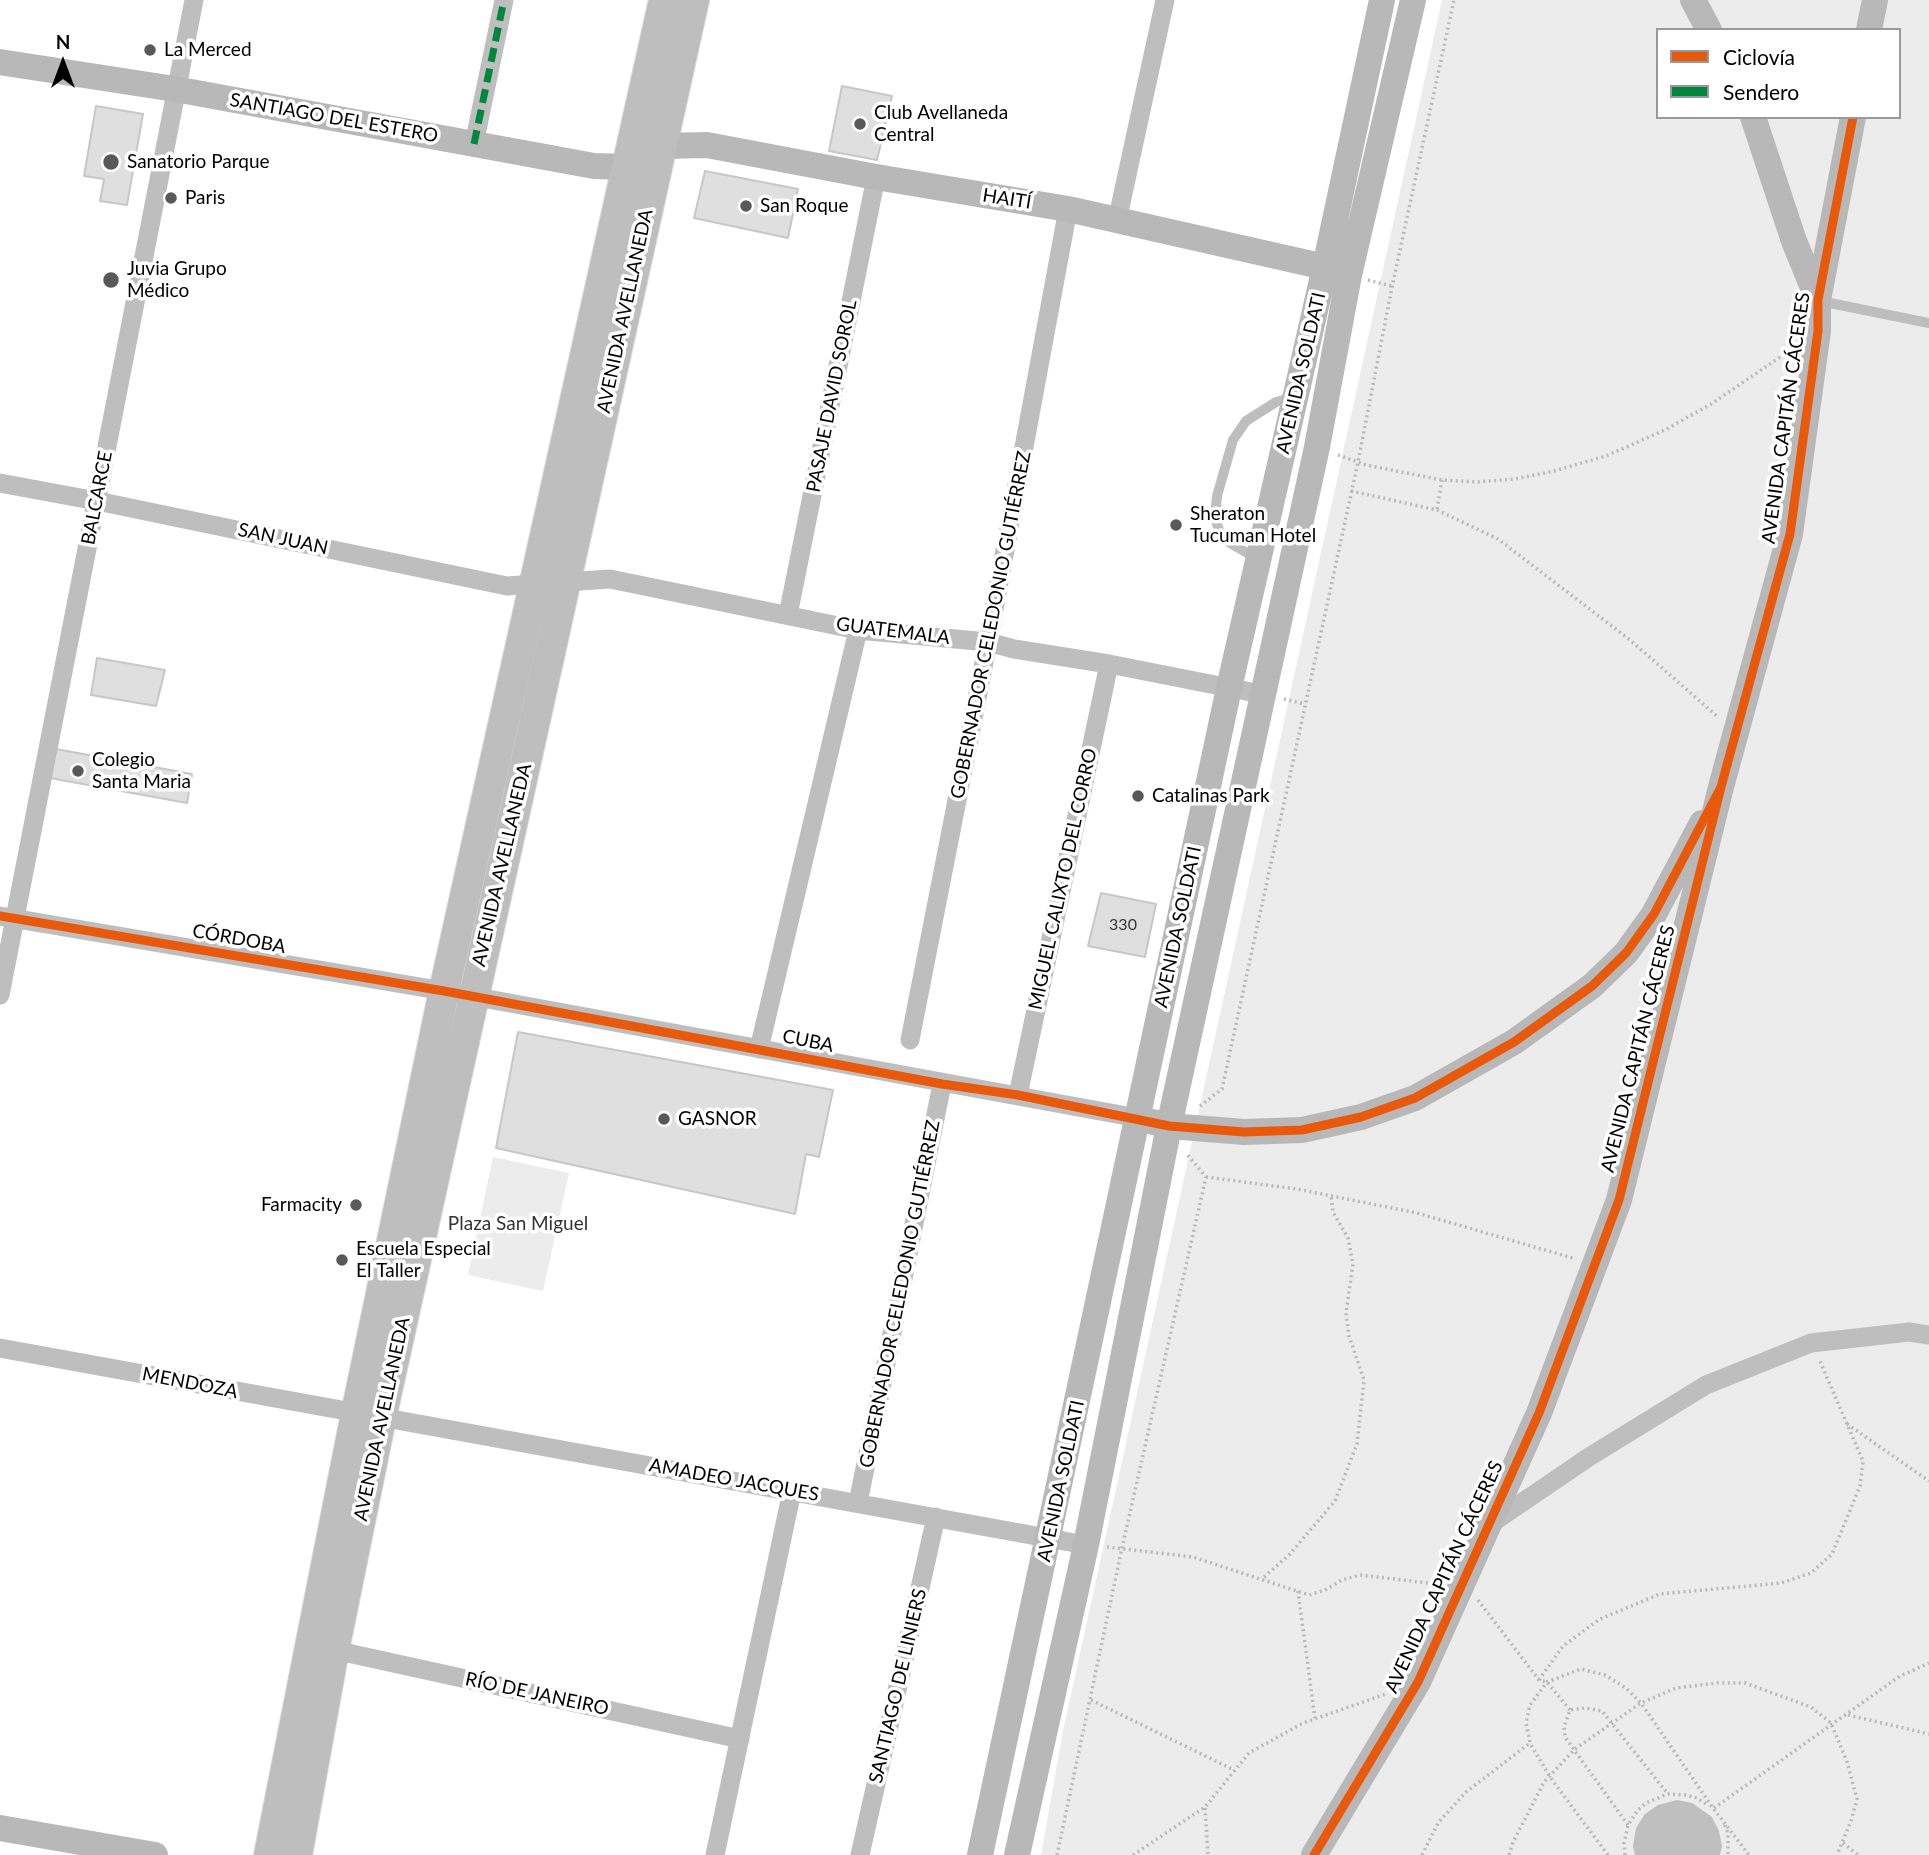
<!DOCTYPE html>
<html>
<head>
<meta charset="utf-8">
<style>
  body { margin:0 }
  #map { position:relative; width:1929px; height:1855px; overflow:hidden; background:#fff; font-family:Lato,sans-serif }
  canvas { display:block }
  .legend { position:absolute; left:1656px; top:28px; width:245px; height:91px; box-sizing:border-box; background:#fff; border:2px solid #999; margin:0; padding:9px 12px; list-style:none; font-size:21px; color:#000 }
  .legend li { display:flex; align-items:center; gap:14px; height:35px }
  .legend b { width:35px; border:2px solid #999 }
  .north { position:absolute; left:28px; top:28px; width:70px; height:70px; -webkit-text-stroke:5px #fff; paint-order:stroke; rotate:0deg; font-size:19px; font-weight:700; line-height:28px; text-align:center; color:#000 }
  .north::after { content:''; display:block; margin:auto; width:24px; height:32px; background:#000; clip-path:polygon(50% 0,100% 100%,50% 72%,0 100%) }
</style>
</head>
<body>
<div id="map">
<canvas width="1929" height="1855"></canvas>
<ul class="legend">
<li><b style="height:9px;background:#e8590c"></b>Ciclovía</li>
<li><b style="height:9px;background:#00873e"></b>Sendero</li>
</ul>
<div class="north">N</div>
</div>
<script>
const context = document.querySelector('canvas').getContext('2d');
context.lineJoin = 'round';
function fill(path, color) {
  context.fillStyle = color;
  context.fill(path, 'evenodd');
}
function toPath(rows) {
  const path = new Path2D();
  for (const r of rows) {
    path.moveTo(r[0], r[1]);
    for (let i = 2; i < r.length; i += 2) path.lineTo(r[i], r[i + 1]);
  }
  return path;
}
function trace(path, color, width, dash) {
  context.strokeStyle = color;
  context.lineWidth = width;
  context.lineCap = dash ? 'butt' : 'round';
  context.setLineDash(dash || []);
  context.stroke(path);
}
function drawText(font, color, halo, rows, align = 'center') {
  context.font = font + ' Lato,sans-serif';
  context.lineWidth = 7;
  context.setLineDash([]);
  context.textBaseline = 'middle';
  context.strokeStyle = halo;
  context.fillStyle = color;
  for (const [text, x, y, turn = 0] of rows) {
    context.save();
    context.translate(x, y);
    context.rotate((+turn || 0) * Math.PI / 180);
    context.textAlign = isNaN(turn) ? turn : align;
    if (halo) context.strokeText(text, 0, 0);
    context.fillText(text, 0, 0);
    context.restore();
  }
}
fill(toPath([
  [1442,0,1929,0,1929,1855,1041,1855,1063,1731],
  [1658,30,1899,30,1899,117,1658,117],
  [493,1157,569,1173,543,1291,468,1275]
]), '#ececec');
fill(toPath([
  [1677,1800,1692,1803,1712,1817,1719,1831,1722,1846,1720,1855,1635,1855,1633,1846,1636,1828,1645,1814,1658,1805]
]), '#bfbfbf');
const building = toPath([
  [842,86,892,96,877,160,829,151,842,86],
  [96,106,143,114,127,205,100,201,104,179,84,176,96,106],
  [705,171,798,189,788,238,694,218,705,171],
  [97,658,165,670,156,706,91,695,97,658],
  [56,749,192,774,187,803,50,778,56,749],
  [1101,893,1156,904,1145,957,1088,946,1101,893],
  [518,1032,833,1090,819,1157,806,1154,795,1214,496,1148,518,1032]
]);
fill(building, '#dfdfdf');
trace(building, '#c7c7c7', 2);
const primary = toPath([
  [269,1855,356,1414,444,991,664,0],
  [297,1855,334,1650,381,1418,694,0]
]);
trace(primary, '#dbdbdb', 32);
trace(toPath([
  [1368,280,1391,286],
  [1338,455,1366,465,1442,480,1477,482,1515,479,1554,471,1606,456,1665,430,1711,404,1795,347],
  [1351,491,1437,510,1498,539,1630,640,1718,717],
  [1437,509,1442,480],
  [1284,699,1305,704],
  [1200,1106,1222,1089,1358,462,1392,287,1454,0],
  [1206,1177,1297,1189,1417,1213,1576,1259],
  [1847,1424,1929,1481],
  [1107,1547,1193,1557,1309,1595,1325,1590,1342,1580,1360,1575,1437,1584],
  [1264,1577,1289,1555,1335,1501,1357,1444,1364,1380,1349,1336,1346,1313,1353,1264,1348,1238,1333,1212,1331,1196],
  [1298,1591,1315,1719],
  [1478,1600,1539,1680,1547,1682,1570,1710],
  [1539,1680,1563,1646,1600,1619,1660,1594,1781,1583,1811,1573,1832,1554,1860,1486,1863,1461,1819,1359],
  [1091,1700,1234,1770],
  [1848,1715,1929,1734],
  [1205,1808,1208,1855],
  [1714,1808,1900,1676,1929,1663],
  [1628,1825,1565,1737,1564,1727,1570,1710,1585,1708,1602,1711,1668,1794],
  [1725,1825,1728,1834,1728,1855],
  [1843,1843,1858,1855],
  [1057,1855,1122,1548,1206,1177,1186,1153],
  [1133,1855,1205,1807,1249,1753,1303,1723,1386,1694],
  [1422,1855,1438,1823,1466,1792,1530,1743],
  [1509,1855,1513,1842,1544,1782,1575,1749,1641,1703,1676,1688,1717,1683,1745,1683,1770,1692,1811,1707,1831,1723,1847,1762,1857,1799,1851,1821,1837,1855],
  [1608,1855,1550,1777,1530,1743,1526,1723,1530,1705,1547,1682,1581,1669,1605,1675,1626,1688,1641,1703,1713,1808,1749,1855],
  [1625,1855,1624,1843,1628,1825,1638,1810,1646,1803,1668,1794,1686,1795,1697,1798,1709,1806]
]), '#b9b9b9', 3.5, [2, 3.5]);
trace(toPath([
  [1820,301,1929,323],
  [1258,556,1249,554,1230,543,1220,533,1215,518,1217,496,1233,440,1246,421,1276,402,1291,398]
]), '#bebebe', 10);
trace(toPath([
  [474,144,504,0],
  [1117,221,1165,0],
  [0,483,97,501,507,586,610,579,858,630,988,642,1014,649,1109,664,1261,694],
  [788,615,876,177],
  [0,916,444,991,1138,1118],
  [0,995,194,0],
  [910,1040,988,642,1068,209],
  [759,1049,858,630],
  [1018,1095,1109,664],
  [0,1348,1086,1545],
  [858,1503,942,1084],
  [1489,1525,1589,1457,1706,1385,1811,1343,1909,1332,1929,1335],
  [334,1650,740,1739],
  [715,1855,792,1491],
  [860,1855,936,1517]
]), '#bebebe', 19);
trace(toPath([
  [1693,0,1709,30],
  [1869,30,1875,0],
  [0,62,175,89,594,166,626,167,662,146,707,145,876,177,1068,209,1325,267,1341,272],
  [1753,117,1794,241,1818,300],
  [1153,1122,1169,1126,1244,1132,1302,1130,1361,1117,1415,1098,1514,1042,1592,986,1626,953,1654,914,1702,823],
  [0,1828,155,1855],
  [980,1855,1229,688,1325,267,1382,0],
  [1017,1855,1086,1545,1169,1126,1317,447,1349,275,1413,0],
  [1314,1855,1418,1682,1539,1413,1619,1200,1721,787,1790,534,1818,331,1818,300,1853,117]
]), '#b8b8b8', 26);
trace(primary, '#bebebe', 30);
trace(toPath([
  [474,144,504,0]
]), '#00873e', 7, [14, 7]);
trace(toPath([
  [0,916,444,991,942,1084,1018,1095,1169,1126,1244,1132,1302,1130,1361,1117,1415,1098,1514,1042,1592,986,1626,953,1654,914,1721,787],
  [1314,1855,1418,1682,1539,1413,1619,1200,1721,787,1790,534,1818,331,1818,300,1853,117]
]), '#e8590c', 9);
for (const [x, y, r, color] of [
  [150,50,7,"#595959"],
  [860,124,7,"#595959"],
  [111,162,9,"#595959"],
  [171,198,7,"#595959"],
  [746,206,7,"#595959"],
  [111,280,9,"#595959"],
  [1176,525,7,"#595959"],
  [78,771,7,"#595959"],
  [1138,796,7,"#595959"],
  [664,1119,7,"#595959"],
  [356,1205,7,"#595959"],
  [342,1260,7,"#595959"]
]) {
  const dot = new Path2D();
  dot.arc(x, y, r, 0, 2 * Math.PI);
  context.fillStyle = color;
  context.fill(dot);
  trace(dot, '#fff', 2.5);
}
drawText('16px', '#383838', null, [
  ["330",1123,925]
]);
drawText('19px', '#000', '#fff', [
  ["La Merced",164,50],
  ["Club Avellaneda",874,113],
  ["Central",874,135],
  ["Sanatorio Parque",127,162],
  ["Paris",185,198],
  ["San Roque",760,206],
  ["Juvia Grupo",127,269],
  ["Médico",127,291],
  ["Sheraton",1190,514],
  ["Tucuman Hotel",1190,536],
  ["Colegio",92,760],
  ["Santa Maria",92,782],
  ["Catalinas Park",1152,796],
  ["GASNOR",678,1119],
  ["Farmacity",342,1205,"right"],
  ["Escuela Especial",356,1249],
  ["El Taller",356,1271]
], 'left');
drawText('19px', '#000', '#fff', [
  ["SANTIAGO DEL ESTERO",334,118,10],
  ["HAITÍ",1007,199,9],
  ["AVENIDA AVELLANEDA",625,311,-78],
  ["AVENIDA SOLDATI",1301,373,-77],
  ["PASAJE DAVID SOROL",832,396,-79],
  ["AVENIDA CAPITÁN CÁCERES",1786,418,-82],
  ["BALCARCE",97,498,-79],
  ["SAN JUAN",283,539,12],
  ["GOBERNADOR CELEDONIO GUTIÉRREZ",991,625,-79],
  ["GUATEMALA",893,631,7],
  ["AVENIDA AVELLANEDA",502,865,-77],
  ["MIGUEL CALIXTO DEL CORRO",1063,879,-78],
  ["AVENIDA SOLDATI",1178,927,-78],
  ["CÓRDOBA",239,939,10],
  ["CUBA",808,1041,11],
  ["AVENIDA CAPITÁN CÁCERES",1638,1049,-76],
  ["GOBERNADOR CELEDONIO GUTIÉRREZ",900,1294,-79],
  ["MENDOZA",190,1383,11],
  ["AVENIDA AVELLANEDA",382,1419,-78],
  ["AMADEO JACQUES",734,1480,10],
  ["AVENIDA SOLDATI",1061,1481,-78],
  ["AVENIDA CAPITÁN CÁCERES",1444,1577,-65],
  ["SANTIAGO DE LINIERS",898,1686,-77],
  ["RÍO DE JANEIRO",537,1694,12]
]);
drawText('19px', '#333', '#fff', [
  ["Plaza San Miguel",518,1224]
]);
</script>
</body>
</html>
